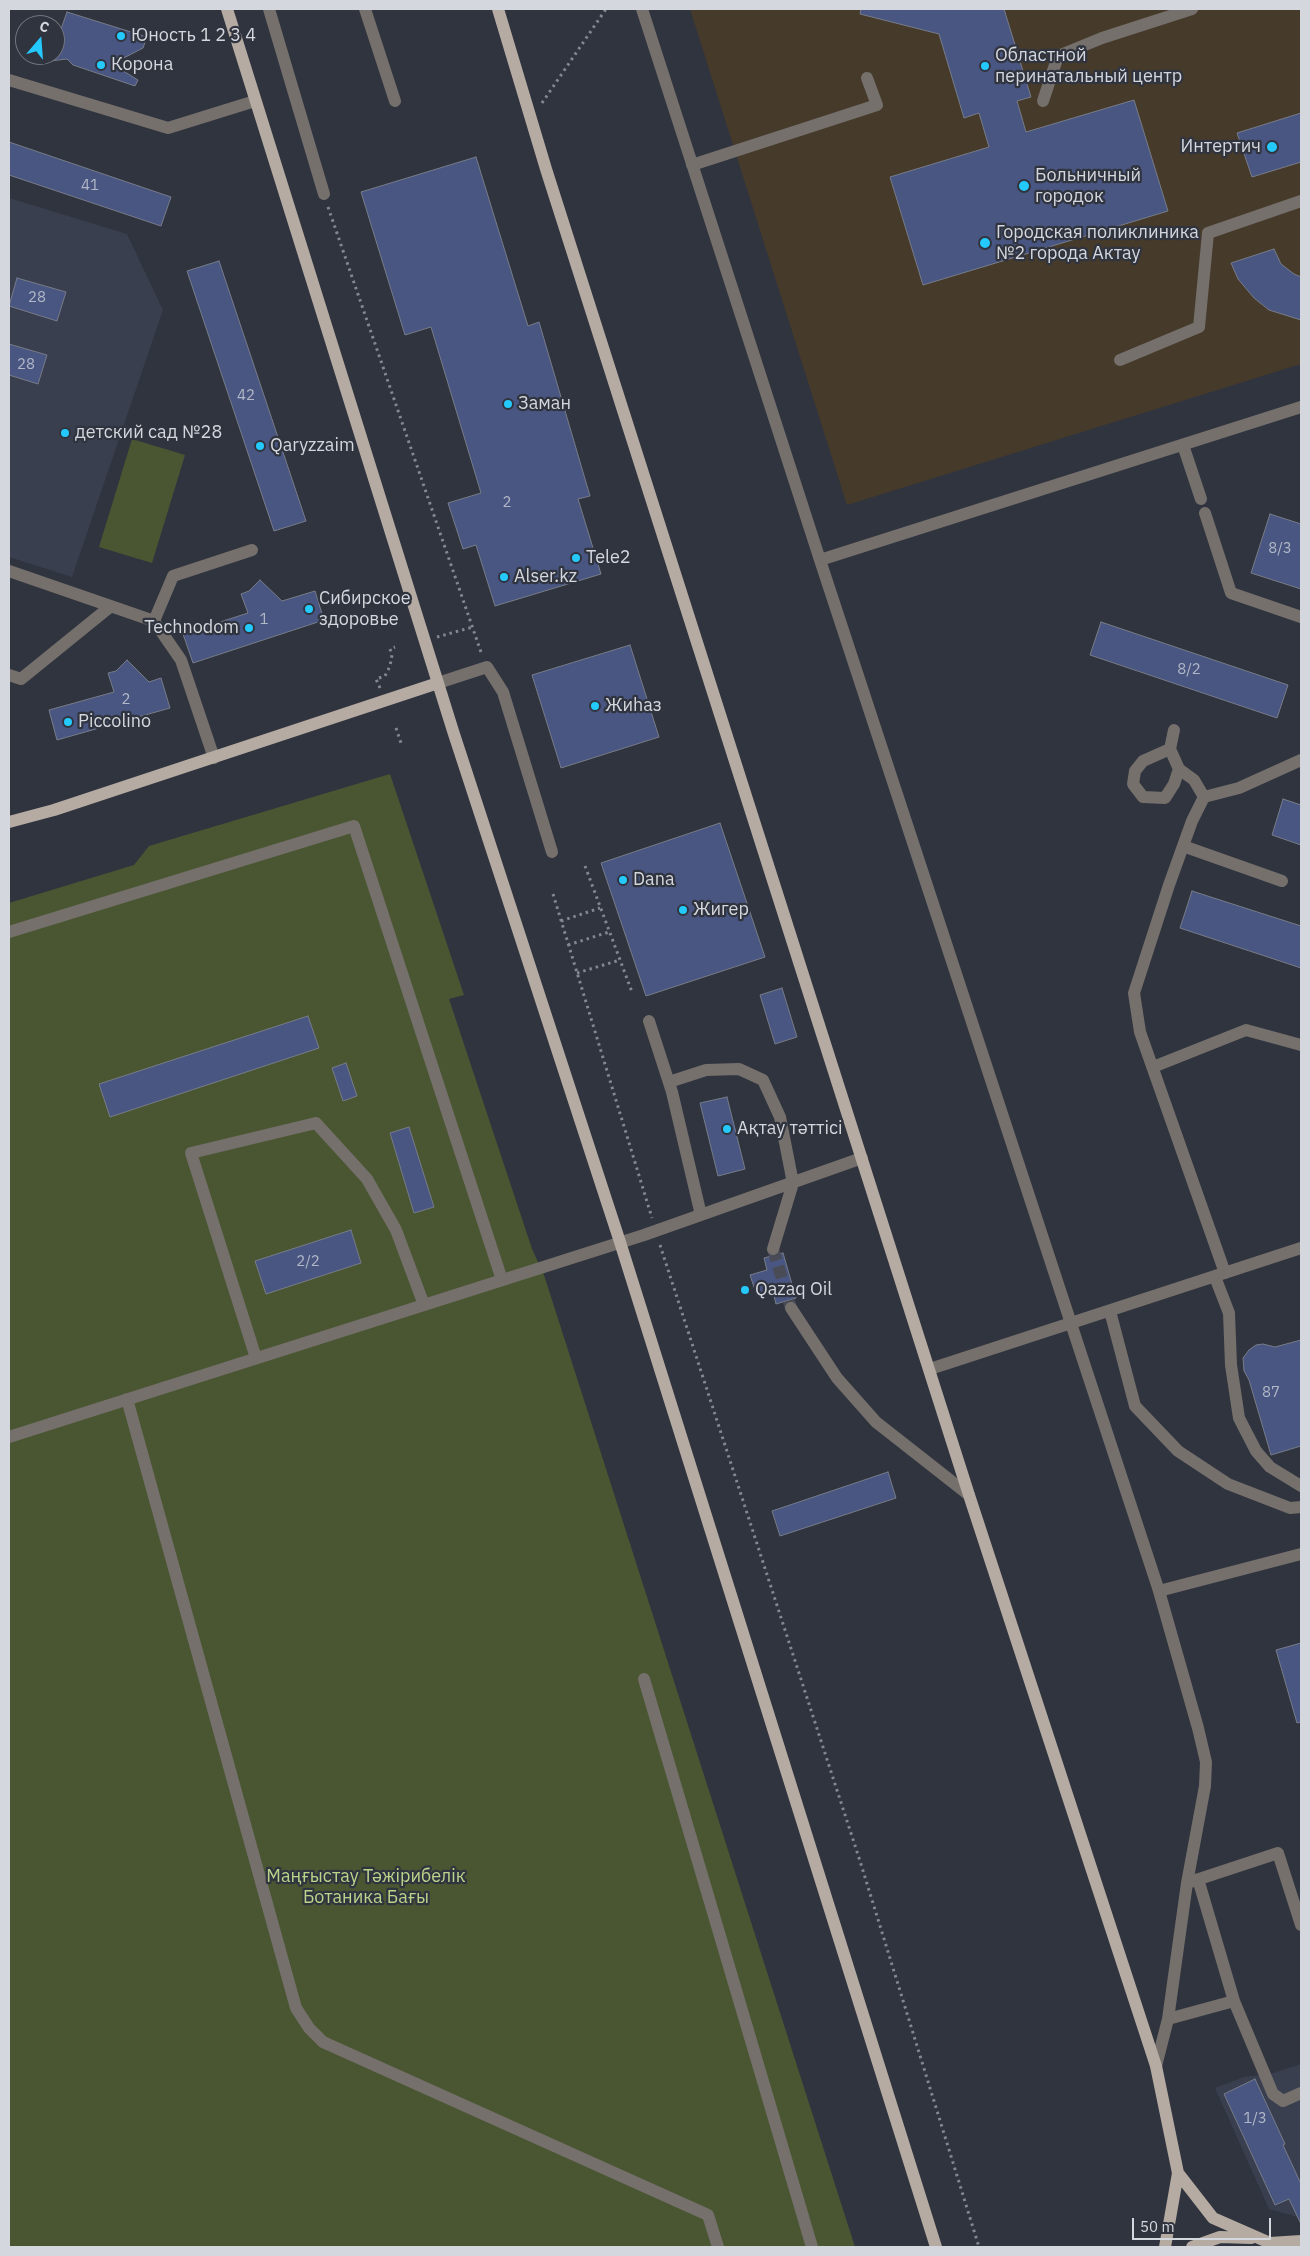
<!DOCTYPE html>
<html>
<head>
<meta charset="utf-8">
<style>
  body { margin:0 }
  #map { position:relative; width:1310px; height:2256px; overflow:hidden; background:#30343f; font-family:"IBM Plex Sans",sans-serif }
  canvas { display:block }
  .frame { position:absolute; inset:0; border:10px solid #d4d7dd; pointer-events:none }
  .north { position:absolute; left:15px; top:15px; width:50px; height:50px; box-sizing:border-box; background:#30343f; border:1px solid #72757e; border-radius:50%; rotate:18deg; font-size:14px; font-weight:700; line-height:20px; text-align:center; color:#d4d7dd }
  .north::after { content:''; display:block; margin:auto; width:18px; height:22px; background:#24c9fe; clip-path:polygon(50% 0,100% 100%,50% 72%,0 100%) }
  .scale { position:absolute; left:1132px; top:2218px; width:139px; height:22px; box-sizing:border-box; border:2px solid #d4d7dd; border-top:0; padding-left:6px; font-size:15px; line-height:18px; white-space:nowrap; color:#d4d7dd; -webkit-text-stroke:4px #30343f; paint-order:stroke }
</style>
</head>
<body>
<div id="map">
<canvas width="1310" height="2256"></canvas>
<div class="frame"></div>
<div class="north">С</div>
<div class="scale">50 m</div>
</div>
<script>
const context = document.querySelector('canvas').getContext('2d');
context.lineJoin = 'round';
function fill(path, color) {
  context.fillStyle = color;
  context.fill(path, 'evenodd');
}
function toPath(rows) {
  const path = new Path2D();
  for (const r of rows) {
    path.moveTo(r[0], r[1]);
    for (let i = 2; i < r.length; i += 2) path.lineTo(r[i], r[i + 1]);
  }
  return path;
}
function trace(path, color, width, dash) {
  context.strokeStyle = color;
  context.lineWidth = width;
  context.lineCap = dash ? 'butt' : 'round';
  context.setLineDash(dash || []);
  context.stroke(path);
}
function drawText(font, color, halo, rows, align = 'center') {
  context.font = font + ' "IBM Plex Sans",sans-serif';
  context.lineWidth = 4.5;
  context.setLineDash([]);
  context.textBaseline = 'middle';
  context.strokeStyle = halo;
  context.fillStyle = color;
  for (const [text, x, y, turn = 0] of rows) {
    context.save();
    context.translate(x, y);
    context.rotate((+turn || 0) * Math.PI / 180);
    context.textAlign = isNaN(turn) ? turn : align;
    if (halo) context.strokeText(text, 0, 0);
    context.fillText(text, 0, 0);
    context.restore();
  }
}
fill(toPath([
  [9,198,127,234,163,310,72,577,9,557],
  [1301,2064,1301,2218,1269,2209,1215,2088,1244,2077,1270,2074]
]), '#393f4f');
fill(toPath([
  [690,9,1301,9,1301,364,847,505]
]), '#463a2b');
fill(toPath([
  [132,439,185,455,152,563,99,547],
  [390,774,464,995,449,999,532,1249,544,1275,855,2247,9,2247,9,903,134,865,149,846]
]), '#4a5632');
const building = toPath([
  [861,9,1004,9,1031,97,1017,101,1026,132,1134,100,1168,211,923,285,890,177,989,147,979,113,964,118,939,34,860,14,861,9],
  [67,12,147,37,143,48,112,64,138,80,135,86,73,65,67,59,50,61,52,55,55,55,55,46,67,12],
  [1301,113,1301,162,1252,177,1237,133,1301,113],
  [9,142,171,197,161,226,9,175,9,142],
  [476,157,528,326,539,322,590,496,578,499,601,574,495,606,476,545,463,549,448,503,481,493,431,327,405,335,361,192,476,157],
  [1274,249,1281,264,1294,274,1301,277,1301,320,1269,310,1254,298,1238,279,1231,263,1274,249],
  [219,261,306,521,274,531,187,271,219,261],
  [17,278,66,292,57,321,9,306,17,278],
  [9,344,47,355,38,384,9,375,9,344],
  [1270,514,1301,524,1301,589,1251,573,1270,514],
  [260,580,282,601,315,591,324,620,193,663,183,634,248,613,241,594,249,591,260,580],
  [1101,622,1288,685,1277,718,1090,655,1101,622],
  [630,645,659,737,561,768,532,675,630,645],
  [127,660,149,682,161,678,170,708,57,740,49,710,114,692,108,673,116,671,127,660],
  [1283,799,1301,805,1301,845,1272,835,1283,799],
  [720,823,765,957,646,996,601,863,720,823],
  [1192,891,1301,926,1301,968,1180,928,1192,891],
  [782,988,797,1037,775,1044,760,995,782,988],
  [308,1016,319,1048,110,1117,99,1084,308,1016],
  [346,1063,357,1096,343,1101,332,1068,346,1063],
  [727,1097,745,1169,718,1176,700,1103,727,1097],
  [409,1127,434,1207,414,1213,390,1133,409,1127],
  [351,1230,361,1263,266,1294,255,1261,351,1230],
  [783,1253,796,1298,776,1304,773,1292,757,1296,750,1275,767,1270,764,1258,783,1253],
  [1301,1340,1301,1446,1271,1455,1249,1380,1244,1371,1243,1358,1249,1350,1256,1345,1263,1344,1275,1347,1301,1340],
  [888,1472,896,1498,780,1536,772,1511,888,1472],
  [1301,1643,1301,1722,1297,1723,1276,1650,1301,1643],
  [1255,2079,1285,2144,1283,2145,1301,2184,1301,2224,1289,2199,1275,2205,1224,2094,1255,2079]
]);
fill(building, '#495681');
trace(building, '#777c88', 1);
trace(toPath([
  [773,1249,791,1308]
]), '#494c57', 12, [12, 6]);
trace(toPath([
  [542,103,606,9],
  [328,207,482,655],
  [437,637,473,627],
  [380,688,376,679,385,676,390,666,392,655,390,649,395,647],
  [396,728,402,746],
  [585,866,632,992],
  [553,894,652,1218],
  [561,921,600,908],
  [568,945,609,932],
  [577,973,620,960],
  [660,1245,860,1861,979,2247]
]), '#83878f', 3, [2.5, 4]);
trace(toPath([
  [269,9,324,194],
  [365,9,395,101],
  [642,9,820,560,1159,1591,1198,1728,1206,1762,1205,1786,1187,1883,1168,2019,1156,2066],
  [9,80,168,128,255,101],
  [1043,101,1058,56,1102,38,1192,9],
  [692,165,877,105,867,78],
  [1120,360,1199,327,1208,233,1301,201],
  [1183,445,1201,499],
  [1205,513,1231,593,1301,617],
  [820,560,1301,407],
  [9,571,154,621],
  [9,675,21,679,111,606],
  [438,683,487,667,503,692,552,852],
  [1170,749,1179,769,1174,784,1165,798,1143,797,1133,784,1135,771,1143,761,1170,749,1174,730],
  [214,758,181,660,154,621,173,576,252,550],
  [1179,769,1194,780,1204,797,1239,788,1301,760],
  [1204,797,1192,821,1169,885,1134,993,1140,1032,1225,1273],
  [1183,846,1282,881],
  [9,932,354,826,502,1280],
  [649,1021,672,1092,701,1215],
  [1153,1067,1246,1030,1301,1045],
  [669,1082,706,1070,739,1069,763,1080,780,1117,793,1183,773,1249],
  [1215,1277,1229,1313,1231,1365,1239,1418,1256,1451,1270,1467,1301,1486],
  [791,1308,837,1378,876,1422,969,1495],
  [1110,1311,1135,1406,1178,1451,1228,1484,1290,1508,1301,1507],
  [256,1358,191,1153,316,1123,367,1179,396,1230,424,1305],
  [930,1369,1301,1248],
  [127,1399,296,2008,309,2028,323,2042,708,2215,718,2247],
  [9,1437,644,1235,862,1158],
  [1159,1591,1301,1554],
  [644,1679,812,2247],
  [1198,1879,1234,2001],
  [1187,1883,1278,1853,1301,1925],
  [1168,2019,1234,2001,1273,2094,1283,2101,1301,2093]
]), '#75706c', 12);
trace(toPath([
  [227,9,453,731,620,1242,936,2247],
  [498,9,546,169,969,1495,1156,2066,1178,2173,1165,2247],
  [9,822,54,810,438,683],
  [1178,2173,1213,2218,1270,2243,1301,2241],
  [1192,2247,1220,2237,1251,2238]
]), '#b5aba2', 12);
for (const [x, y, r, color] of [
  [121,36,5,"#24c9fe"],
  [101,65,5,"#24c9fe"],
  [985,66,5,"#24c9fe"],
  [1272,147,6,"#24c9fe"],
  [1024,186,6,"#24c9fe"],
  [985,243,6,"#24c9fe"],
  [508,404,5,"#24c9fe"],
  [65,433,5,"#24c9fe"],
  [260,446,5,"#24c9fe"],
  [576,558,5,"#24c9fe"],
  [504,577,5,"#24c9fe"],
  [309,609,5,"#24c9fe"],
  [249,628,5,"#24c9fe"],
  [595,706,5,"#24c9fe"],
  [68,722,5,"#24c9fe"],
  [623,880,5,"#24c9fe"],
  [683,910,5,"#24c9fe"],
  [727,1129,5,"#24c9fe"],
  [745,1290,5,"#24c9fe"]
]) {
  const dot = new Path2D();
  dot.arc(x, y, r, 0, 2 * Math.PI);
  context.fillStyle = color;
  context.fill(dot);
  trace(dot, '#30343f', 2);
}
drawText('15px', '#b1b7c6', null, [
  ["41",90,186],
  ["28",37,298],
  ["28",26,365],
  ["42",246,396],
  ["2",507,503],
  ["8/3",1280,549],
  ["1",264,620],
  ["8/2",1189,670],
  ["2",126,700],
  ["2/2",308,1262],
  ["87",1271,1393],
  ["1/3",1255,2119]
]);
drawText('18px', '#d4d7dd', '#30343f', [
  ["Юность 1 2 3 4",131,36],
  ["Областной",995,56],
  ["перинатальный центр",995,77],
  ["Корона",111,65],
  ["Интертич",1261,147,"right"],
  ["Больничный",1035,176],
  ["городок",1035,197],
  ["Городская поликлиника",996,233],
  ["№2 города Актау",996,254],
  ["Заман",518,404],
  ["детский сад №28",75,433],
  ["Qaryzzaim",270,446],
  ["Tele2",586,558],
  ["Alser.kz",514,577],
  ["Сибирское",319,599],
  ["здоровье",319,620],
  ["Technodom",239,628,"right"],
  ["Жиhаз",605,706],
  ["Piccolino",78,722],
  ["Dana",633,880],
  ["Жигер",693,910],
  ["Ақтау тәттісі",737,1129],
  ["Qazaq Oil",755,1290]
], 'left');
drawText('18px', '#bad48a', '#30343f', [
  ["Маңғыстау Тәжірибелік",366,1877],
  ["Ботаника Бағы",366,1898]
]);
</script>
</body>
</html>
